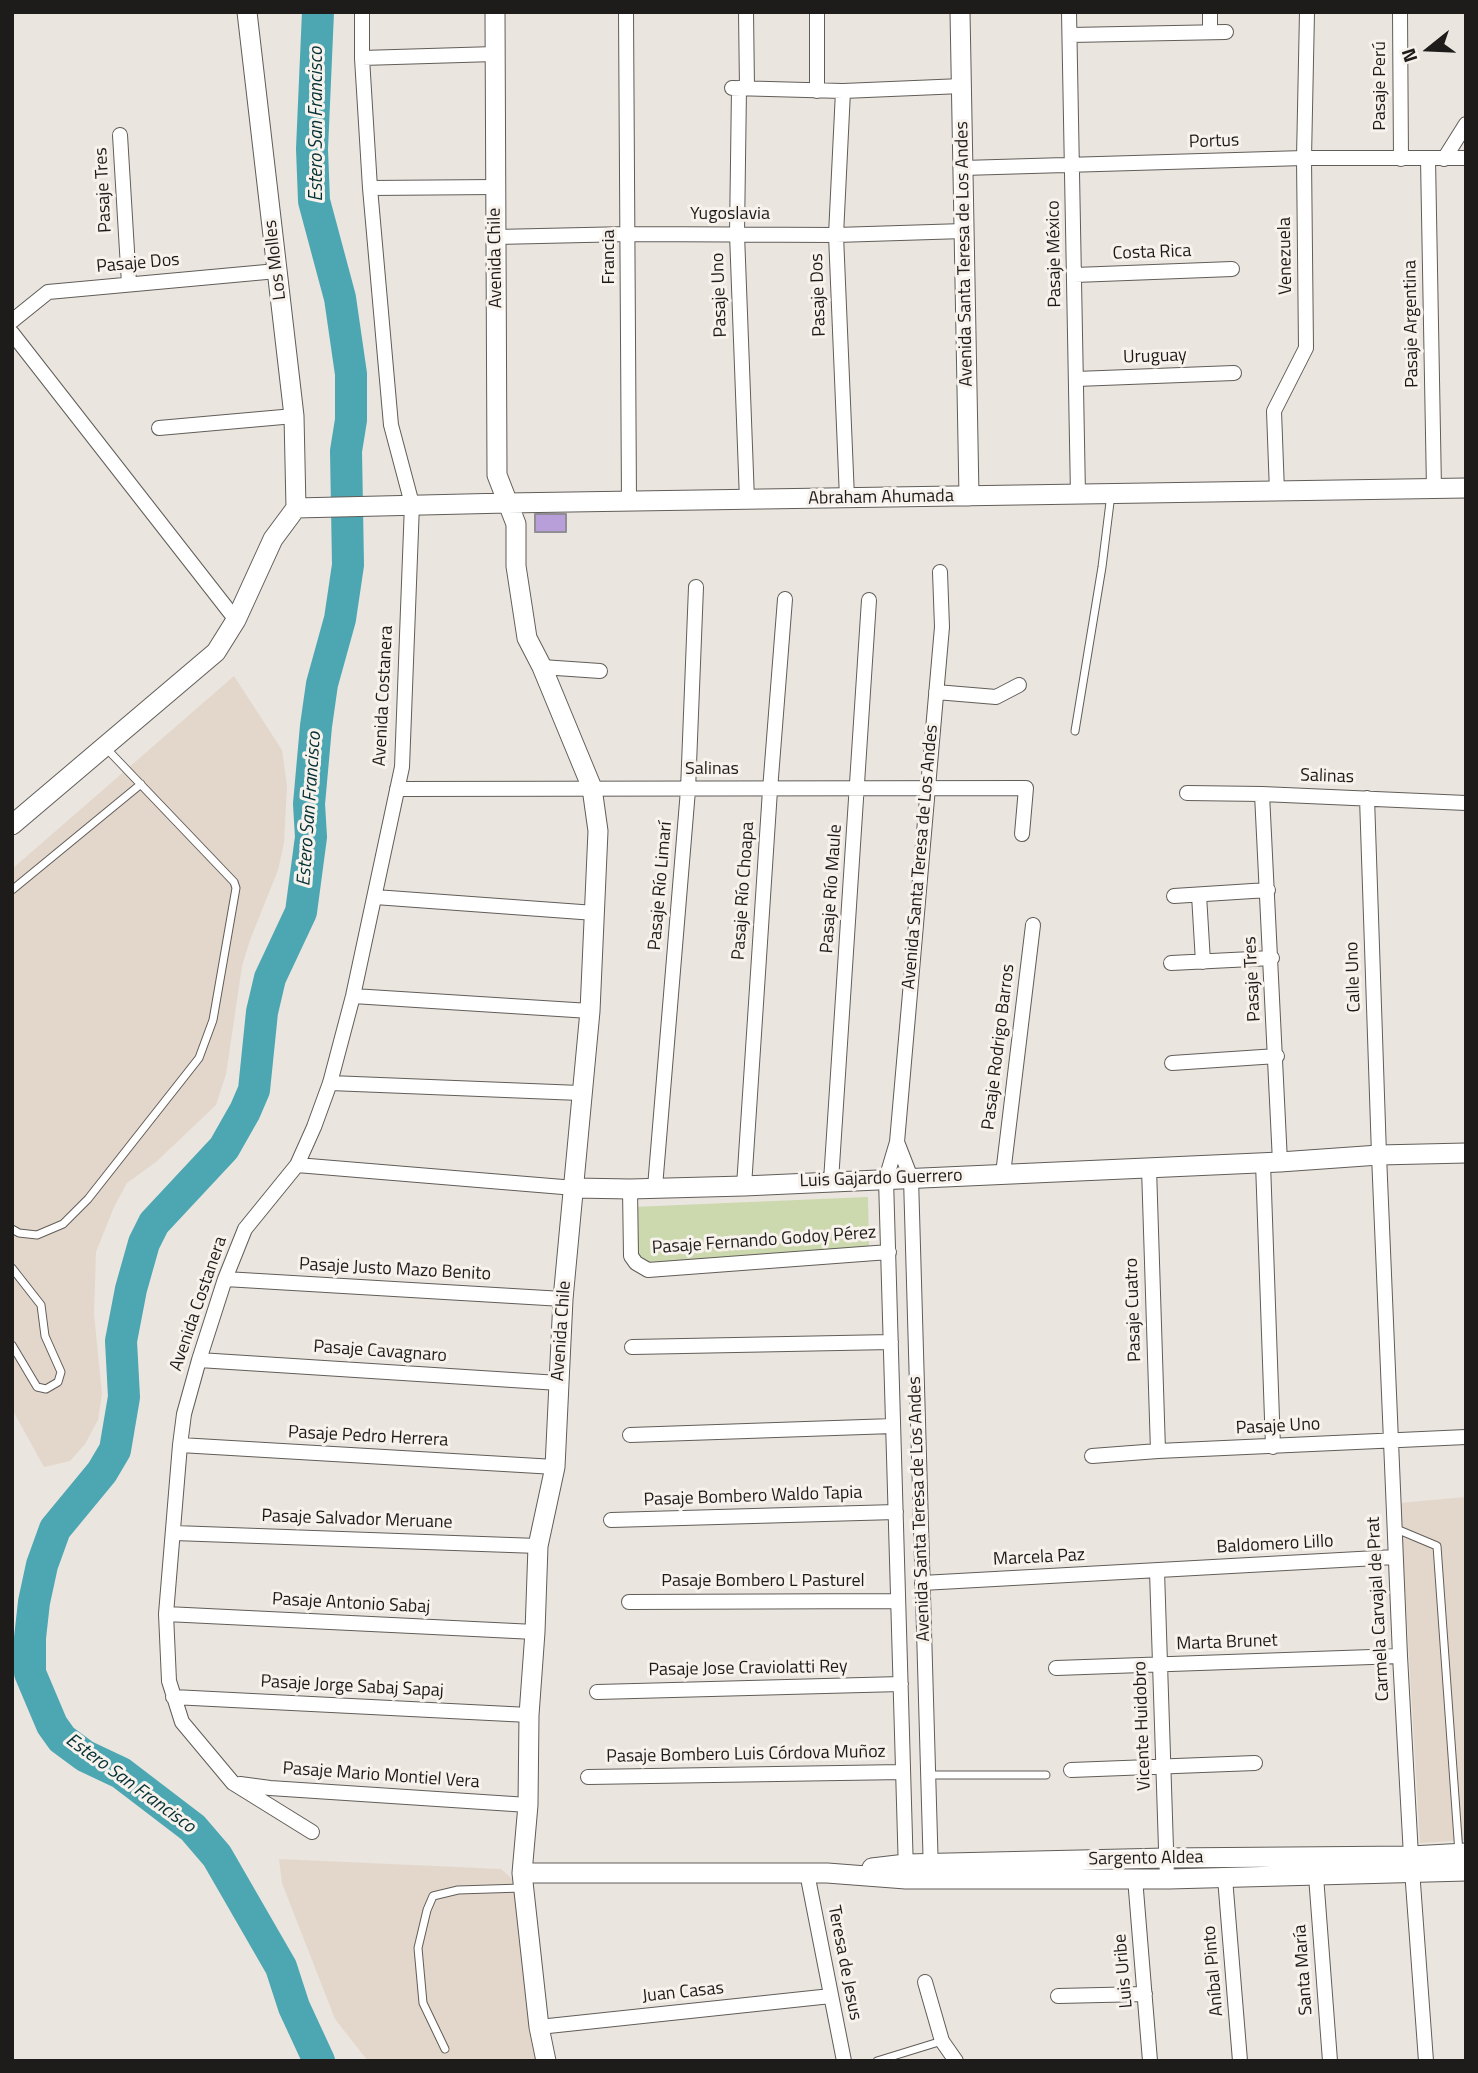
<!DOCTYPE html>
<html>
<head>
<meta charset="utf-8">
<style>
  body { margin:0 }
  #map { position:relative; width:1478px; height:2073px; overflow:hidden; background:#eae5df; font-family:"Titillium Web",sans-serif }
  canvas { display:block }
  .frame { position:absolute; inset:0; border:14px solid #1e1c1a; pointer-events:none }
  .north { position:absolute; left:1394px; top:14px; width:70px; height:70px; -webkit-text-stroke:5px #f8f2ec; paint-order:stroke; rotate:252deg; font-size:19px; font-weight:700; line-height:28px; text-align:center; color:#1e1c1a }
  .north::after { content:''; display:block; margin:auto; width:24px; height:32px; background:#1e1c1a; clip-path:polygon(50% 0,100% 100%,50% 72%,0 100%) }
</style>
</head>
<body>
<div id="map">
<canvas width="1478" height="2073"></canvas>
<div class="frame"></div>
<div class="north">N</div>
</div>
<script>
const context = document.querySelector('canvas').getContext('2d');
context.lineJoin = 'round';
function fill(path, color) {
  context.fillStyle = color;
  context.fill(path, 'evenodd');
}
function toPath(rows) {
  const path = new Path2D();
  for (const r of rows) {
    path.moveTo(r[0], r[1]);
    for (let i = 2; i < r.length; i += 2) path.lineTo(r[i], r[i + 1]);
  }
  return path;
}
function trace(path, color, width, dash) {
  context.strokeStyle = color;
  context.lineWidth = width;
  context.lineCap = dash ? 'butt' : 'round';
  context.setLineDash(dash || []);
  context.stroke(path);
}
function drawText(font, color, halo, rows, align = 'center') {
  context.font = font + ' "Titillium Web",sans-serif';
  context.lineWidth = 6;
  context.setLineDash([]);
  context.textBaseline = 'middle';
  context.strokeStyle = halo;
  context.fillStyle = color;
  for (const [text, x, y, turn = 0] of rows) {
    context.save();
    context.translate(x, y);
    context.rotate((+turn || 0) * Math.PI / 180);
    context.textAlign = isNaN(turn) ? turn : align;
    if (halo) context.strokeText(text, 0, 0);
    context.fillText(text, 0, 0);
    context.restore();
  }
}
fill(toPath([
  [234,676,282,750,287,786,284,843,278,870,250,940,242,966,226,1074,216,1105,156,1162,127,1183,114,1207,96,1252,94,1314,102,1394,98,1420,85,1444,70,1461,44,1467,12,1409,12,869],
  [1465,1497,1466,1840,1420,1843,1400,1503],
  [279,1859,501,1869,518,1884,543,2061,368,2061,335,2019,282,1883]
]), '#e3d7cc');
fill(toPath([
  [868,1197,869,1248,644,1266,635,1252,633,1207]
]), '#ccd8ad');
trace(toPath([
  [318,12,312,149,314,201,340,298,351,374,351,420,346,451,348,565,340,619,322,684,316,726,309,804,311,837,301,912,270,978,262,1012,254,1090,245,1111,224,1148,154,1223,144,1243,131,1289,121,1341,124,1397,115,1450,102,1472,55,1529,42,1565,34,1602,30,1638,30,1673,52,1725,62,1739,85,1756,121,1773,193,1828,217,1856,281,1967,294,2007,319,2061]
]), '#4ca7b2', 32);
const building = toPath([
  [535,514,566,514,566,532,535,532,535,514]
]);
fill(building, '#b89fd9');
trace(building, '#908e94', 2);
const lane = toPath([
  [1075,731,1102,567,1111,494],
  [12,890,141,784],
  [12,1229,19,1233,37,1235,63,1224,88,1199,199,1058,213,1020,236,888,234,882,105,747],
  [12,1268,41,1305,45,1336,61,1372,58,1382,46,1389,37,1387,12,1345],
  [1394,1528,1437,1546,1459,1853],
  [930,1775,1046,1775],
  [445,2049,423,2003,418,1948,427,1910,433,1896,458,1890,522,1888],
  [877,2061,942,2041]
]);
const street = toPath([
  [626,12,629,501],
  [746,12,747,88],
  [817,12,817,91],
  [1069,12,1078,495],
  [1210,12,1210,32],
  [1400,12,1401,159],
  [1070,35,1226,32],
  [362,58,495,54],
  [732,88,843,91,962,86],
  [739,88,737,234,747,500],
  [843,91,836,235,847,498],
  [120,135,129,284],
  [1428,159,1434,489],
  [1444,159,1466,124],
  [963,168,1304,158,1466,158],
  [370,188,495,187],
  [496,237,629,234,836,235,964,231],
  [1075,275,1232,269],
  [12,321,48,292,277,271],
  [12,333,236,620],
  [1076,379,1234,373],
  [159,428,294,416],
  [1277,492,1274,411,1306,348,1304,158,1307,12],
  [542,667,600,671],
  [936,692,996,697,1019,685],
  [397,789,1026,788,1022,834],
  [1187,793,1262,794,1466,803],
  [1262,794,1280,1162],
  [1367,798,1379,1155,1400,1656,1411,1856,1426,2061],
  [1199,895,1203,962],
  [1174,896,1268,890],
  [375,897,595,913],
  [1171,963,1272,958],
  [353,996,590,1011],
  [1172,1063,1277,1056],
  [330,1083,580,1093],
  [897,1142,911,1178,931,1873],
  [1263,1163,1273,1447],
  [297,1165,575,1188],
  [1149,1168,1158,1451],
  [1003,1174,1033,925],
  [831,1181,869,600],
  [744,1186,770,790,785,599],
  [655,1187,688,790,696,587],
  [630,1189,631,1256,636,1263,648,1270,889,1252],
  [225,1279,563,1299],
  [632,1347,891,1342],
  [199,1360,559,1383],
  [630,1435,893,1426],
  [180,1445,555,1467],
  [1092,1456,1158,1451,1466,1437],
  [611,1520,896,1512],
  [174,1533,538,1546],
  [1157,1571,1167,1879],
  [922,1583,1395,1557],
  [629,1602,898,1601],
  [166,1614,535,1632],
  [1056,1668,1400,1656],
  [597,1692,901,1684],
  [173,1697,529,1715],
  [1071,1770,1255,1763],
  [588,1777,903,1772],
  [240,1784,270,1788,528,1805],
  [312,1832,233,1783,182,1722,169,1681,166,1614,180,1445,184,1414,199,1360,225,1279,245,1229,297,1165,314,1127,330,1083,353,996,402,767,412,504,391,425,370,188,362,58,362,12],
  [906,1872,886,1179,897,1142,942,627,940,572],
  [807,1873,844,2061],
  [1316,1876,1330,2061],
  [1135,1878,1150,2061],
  [1225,1878,1240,2061],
  [925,1982,942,2041,956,2061],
  [1058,1996,1145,1994],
  [539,2027,831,1996]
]);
const secondary = toPath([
  [247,12,294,416,296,508],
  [495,12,497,475,516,524,516,566,527,638,542,667,592,788,598,831,590,1011,563,1299,555,1467,538,1546,535,1632,529,1715,528,1805,522,1873,539,2027,546,2061],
  [960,12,969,496],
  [296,508,507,503,1466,488],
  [12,825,216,652,236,620,273,539,296,508],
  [575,1188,630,1189,744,1186,1280,1162,1379,1155,1466,1153],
  [872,1868,906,1864,1166,1858,1411,1856,1466,1853],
  [522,1873,827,1873,906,1879,1169,1879,1466,1871]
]);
trace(lane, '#615d58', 9);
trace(street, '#615d58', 16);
trace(secondary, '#615d58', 21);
trace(lane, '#fff', 7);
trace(street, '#fff', 14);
trace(secondary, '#fff', 19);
drawText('18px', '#1e1c1a', '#f8f2ec', [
  ["Pasaje Perú",1381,86,-90],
  ["Portus",1214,142,-2],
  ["Pasaje Tres",104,190,-93],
  ["Yugoslavia",730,215],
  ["Costa Rica",1152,253,-2],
  ["Avenida Santa Teresa de Los Andes",965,254,-91],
  ["Pasaje México",1055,254,-91],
  ["Venezuela",1286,256,-91],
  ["Francia",610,257,-90],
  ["Avenida Chile",496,258,-91],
  ["Los Molles",276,260,-97],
  ["Pasaje Dos",138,264,-5],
  ["Pasaje Uno",720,295,-92],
  ["Pasaje Dos",819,295,-92],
  ["Pasaje Argentina",1412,324,-91],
  ["Uruguay",1155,357,-2],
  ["Abraham Ahumada",881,498,-1],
  ["Avenida Costanera",384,696,-87],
  ["Salinas",712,770],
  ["Salinas",1327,777,2],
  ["Avenida Santa Teresa de Los Andes",921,857,-85],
  ["Pasaje Río Limarí",661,886,-85],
  ["Pasaje Río Maule",832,889,-86],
  ["Pasaje Río Choapa",744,891,-86],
  ["Calle Uno",1354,977,-92],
  ["Pasaje Tres",1253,979,-93],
  ["Pasaje Rodrigo Barros",999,1047,-83],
  ["Luis Gajardo Guerrero",881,1179,-2],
  ["Pasaje Fernando Godoy Pérez",764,1241,-4],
  ["Pasaje Justo Mazo Benito",395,1270,3],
  ["Avenida Costanera",199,1304,-71],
  ["Pasaje Cuatro",1134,1310,-92],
  ["Avenida Chile",562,1331,-86],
  ["Pasaje Cavagnaro",380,1352,4],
  ["Pasaje Uno",1278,1427,-3],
  ["Pasaje Pedro Herrera",368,1437,3],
  ["Pasaje Bombero Waldo Tapia",753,1497,-2],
  ["Avenida Santa Teresa de Los Andes",920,1509,-92],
  ["Pasaje Salvador Meruane",357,1520,2],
  ["Baldomero Lillo",1275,1545,-3],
  ["Marcela Paz",1039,1558,-3],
  ["Pasaje Bombero L Pasturel",763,1582],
  ["Pasaje Antonio Sabaj",351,1604,3],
  ["Carmela Carvajal de Prat",1379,1609,-93],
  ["Marta Brunet",1227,1643,-2],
  ["Pasaje Jose Craviolatti Rey",748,1669,-1],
  ["Pasaje Jorge Sabaj Sapaj",352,1687,3],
  ["Vicente Huidobro",1143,1726,-92],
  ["Pasaje Bombero Luis Córdova Muñoz",746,1755,-1],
  ["Pasaje Mario Montiel Vera",381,1776,4],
  ["Sargento Aldea",1146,1859,-1],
  ["Teresa de Jesus",844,1963,79],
  ["Santa María",1304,1970,-94],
  ["Luis Uribe",1124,1971,-95],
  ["Aníbal Pinto",1214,1971,-95],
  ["Juan Casas",683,1993,-6]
]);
drawText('italic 19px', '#023035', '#f8f2ec', [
  ["Estero San Francisco",317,124,-90],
  ["Estero San Francisco",310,809,-86],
  ["Estero San Francisco",130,1784,36]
]);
</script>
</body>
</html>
